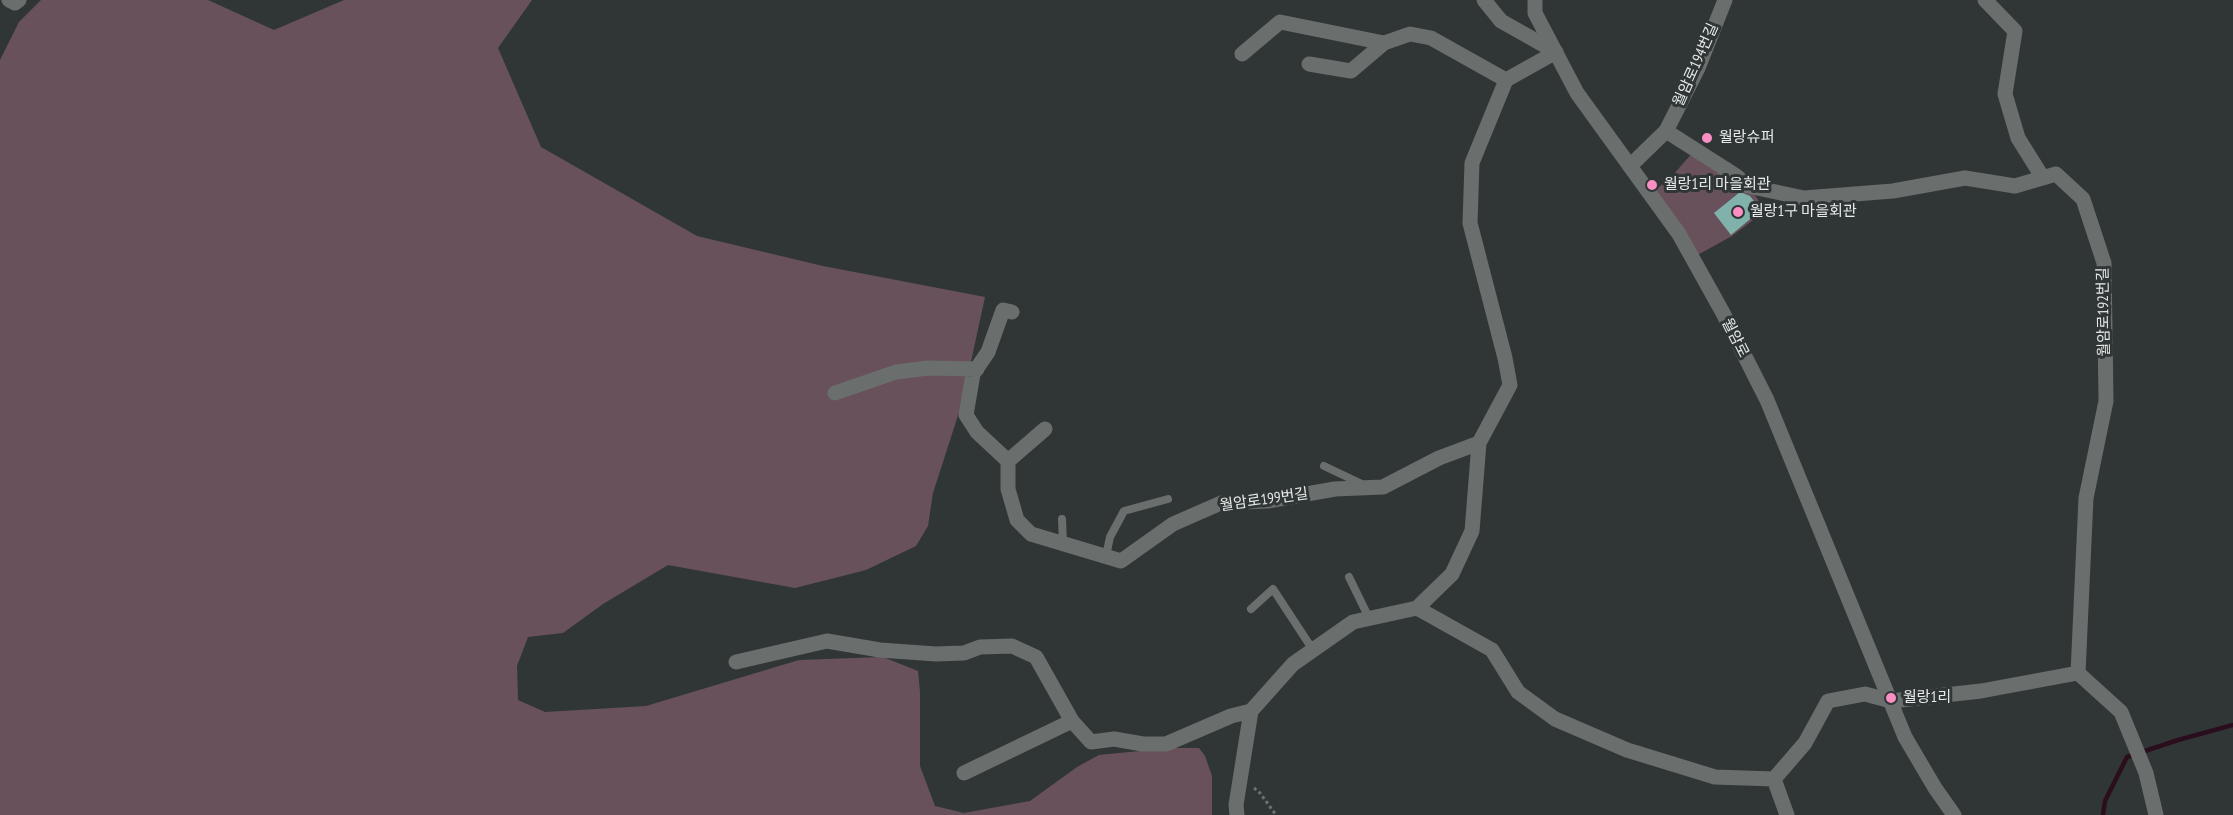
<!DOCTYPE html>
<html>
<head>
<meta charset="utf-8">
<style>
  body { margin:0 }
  canvas { display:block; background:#2f3635 }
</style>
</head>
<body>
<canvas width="2233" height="815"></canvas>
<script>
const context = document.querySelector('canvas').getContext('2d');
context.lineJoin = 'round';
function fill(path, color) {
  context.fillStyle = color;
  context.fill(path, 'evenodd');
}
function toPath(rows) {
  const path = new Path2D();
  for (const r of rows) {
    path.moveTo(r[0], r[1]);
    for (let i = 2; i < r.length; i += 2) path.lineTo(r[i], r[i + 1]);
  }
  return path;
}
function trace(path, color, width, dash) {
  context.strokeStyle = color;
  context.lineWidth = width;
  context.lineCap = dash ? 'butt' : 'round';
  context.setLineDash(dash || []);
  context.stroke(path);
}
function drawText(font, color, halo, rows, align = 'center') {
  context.font = font + ' "PT Sans Narrow","Noto Sans KR",sans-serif';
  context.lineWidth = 6;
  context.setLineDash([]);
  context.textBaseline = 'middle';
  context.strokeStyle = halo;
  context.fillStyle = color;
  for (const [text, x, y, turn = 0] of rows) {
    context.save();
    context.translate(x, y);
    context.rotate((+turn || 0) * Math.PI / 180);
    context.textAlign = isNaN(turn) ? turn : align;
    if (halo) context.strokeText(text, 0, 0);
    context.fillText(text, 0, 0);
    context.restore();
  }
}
fill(toPath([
  [41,0,208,0,274,30,344,0,532,0,498,48,541,147,697,236,823,266,985,297,962,403,933,493,928,526,916,546,866,570,795,588,668,565,603,604,563,633,528,637,517,666,518,700,545,712,646,706,799,660,883,657,918,671,920,692,920,766,935,806,964,813,1030,801,1077,767,1099,755,1170,748,1199,748,1205,756,1212,776,1212,815,0,815,0,60,19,22],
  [1695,150,1748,186,1766,210,1732,236,1692,258,1651,194,1672,176]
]), '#68515b');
trace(toPath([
  [2103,815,2105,801,2127,757,2178,740,2233,725]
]), '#2b0e1d', 4.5);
fill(toPath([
  [1740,192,1750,196,1761,210,1731,235,1714,213]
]), '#80b1ab');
trace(toPath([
  [1254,788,1260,793,1276,815]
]), '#6c7271', 3, [3, 3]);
trace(toPath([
  [1324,466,1364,485],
  [1062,519,1063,544],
  [1106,556,1110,537,1124,511,1168,499],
  [1349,577,1369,618],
  [1251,609,1273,589,1313,650]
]), '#6a6e6d', 8);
trace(toPath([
  [9,0,15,3,19,0],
  [1484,0,1501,21,1556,52],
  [1985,0,2015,31,2005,94,2018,138,2043,178],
  [1242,54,1280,22,1384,43],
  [1309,64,1351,71,1384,43,1410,34,1431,38,1506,80],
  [1666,131,1698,68,1725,0],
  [1630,166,1666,131,1735,175,1748,186,1804,198,1893,191,1965,178,2015,186,2056,174,2083,199,2104,263,2106,401,2086,498,2078,673],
  [835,393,896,372,928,368,977,369],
  [1045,429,1008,461,1008,489,1017,520,1031,534,1121,561,1173,524,1221,503,1267,501,1335,489,1383,487,1439,458,1479,443],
  [1008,461,977,432,966,415,973,374,988,352,1003,310,1012,312],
  [1417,608,1492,650,1518,692,1555,719,1627,750,1715,777,1774,779],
  [736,662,827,641,880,650,936,654,964,653,980,647,1012,646,1036,657,1072,721],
  [964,773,1072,721,1091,742,1114,739,1143,744,1166,744,1231,716,1251,711],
  [1237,815,1236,805,1251,711,1293,664,1353,622,1417,608,1452,574,1472,531,1479,443,1510,385,1505,358,1470,223,1472,163,1506,80,1556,52],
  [1787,815,1774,779,1805,743,1828,701,1865,694,1891,701,1981,691,2078,673,2121,712,2146,773,2156,815]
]), '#6a6e6d', 15);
trace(toPath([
  [1535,0,1535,13,1577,93,1679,234,1723,313,1767,400,1905,737,1935,788,1954,815]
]), '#6a6e6d', 15);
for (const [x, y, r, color] of [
  [1707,138,6,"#fb8fc4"],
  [1652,185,6,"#fb8fc4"],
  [1738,212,6,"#fb8fc4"],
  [1891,698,6,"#fb8fc4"]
]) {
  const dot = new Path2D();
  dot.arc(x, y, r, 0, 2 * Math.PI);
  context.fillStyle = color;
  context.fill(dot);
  trace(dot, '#2f3635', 2);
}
drawText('15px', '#e6eae9', '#2f3635', [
  ["월암로194번길",1696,65,-66],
  ["월암로192번길",2104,312,-91],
  ["월암로",1735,338,63],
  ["월암로199번길",1264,500,-8]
]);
drawText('15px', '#e6eae9', '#2f3635', [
  ["월랑슈퍼",1719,138],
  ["월랑1리 마을회관",1664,185],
  ["월랑1구 마을회관",1750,212],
  ["월랑1리",1903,698]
], 'left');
</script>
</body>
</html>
